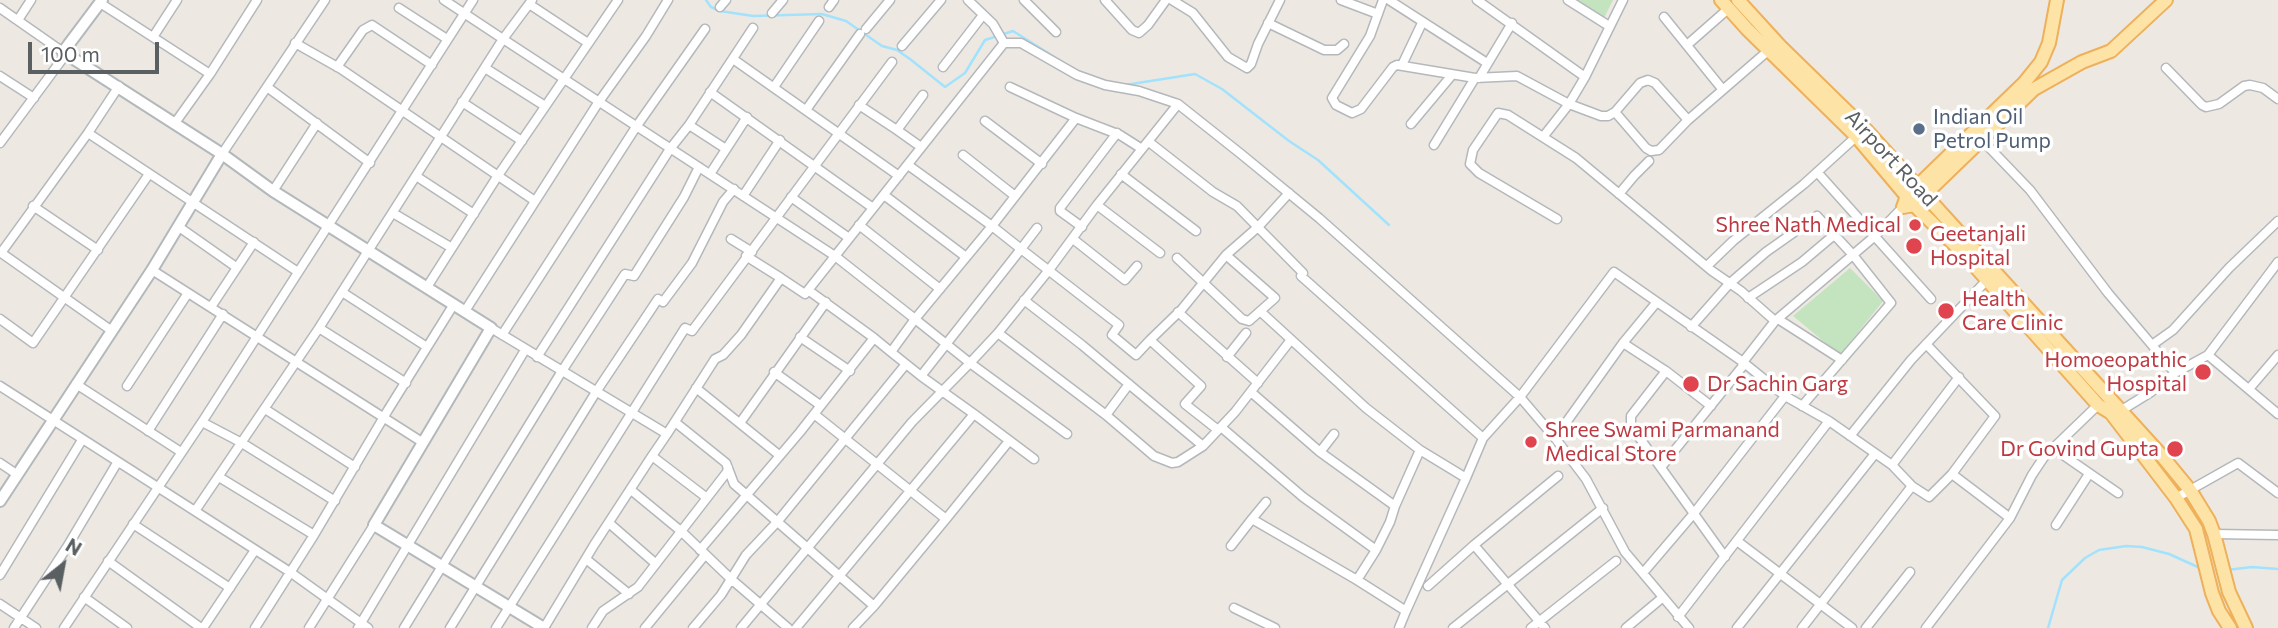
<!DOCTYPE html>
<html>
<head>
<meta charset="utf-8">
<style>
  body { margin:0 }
  #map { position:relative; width:2278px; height:628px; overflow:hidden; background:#ede9e2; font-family:Commissioner,sans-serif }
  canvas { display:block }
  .north { position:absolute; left:28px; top:530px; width:70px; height:70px; -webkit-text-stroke:5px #fff; paint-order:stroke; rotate:31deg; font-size:19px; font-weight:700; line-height:28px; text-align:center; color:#5a5f62 }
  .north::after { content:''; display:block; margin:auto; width:24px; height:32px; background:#5a5f62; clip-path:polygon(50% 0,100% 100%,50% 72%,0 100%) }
  .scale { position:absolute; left:28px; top:42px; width:131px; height:32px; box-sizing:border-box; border:4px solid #5a5f62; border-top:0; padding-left:9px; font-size:21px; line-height:24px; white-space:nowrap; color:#5a5f62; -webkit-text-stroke:5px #fff; paint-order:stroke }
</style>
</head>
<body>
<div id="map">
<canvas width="2278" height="628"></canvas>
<div class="north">N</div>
<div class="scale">100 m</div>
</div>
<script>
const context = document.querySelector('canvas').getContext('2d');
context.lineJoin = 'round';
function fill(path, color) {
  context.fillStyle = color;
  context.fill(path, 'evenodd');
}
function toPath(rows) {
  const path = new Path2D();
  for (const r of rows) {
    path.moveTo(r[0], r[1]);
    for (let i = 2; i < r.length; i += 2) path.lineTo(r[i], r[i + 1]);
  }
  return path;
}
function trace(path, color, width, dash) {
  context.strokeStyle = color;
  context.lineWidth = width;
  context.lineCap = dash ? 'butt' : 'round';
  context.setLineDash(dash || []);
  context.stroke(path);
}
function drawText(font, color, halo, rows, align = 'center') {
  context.font = font + ' Commissioner,sans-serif';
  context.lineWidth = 7;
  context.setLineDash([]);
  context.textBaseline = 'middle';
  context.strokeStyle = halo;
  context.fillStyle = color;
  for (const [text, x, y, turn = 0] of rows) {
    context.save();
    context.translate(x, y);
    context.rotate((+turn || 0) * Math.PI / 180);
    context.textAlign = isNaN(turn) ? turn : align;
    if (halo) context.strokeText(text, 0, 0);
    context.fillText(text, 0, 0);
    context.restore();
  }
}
fill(toPath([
  [1571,0,1613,0,1603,20],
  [1850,268,1883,301,1840,355,1793,316]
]), '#c3e4be');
trace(toPath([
  [706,0,711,7,720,11,753,16,822,14,846,21,882,46,897,50,910,59,945,87,965,73,985,40,1013,31,1064,63],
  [1125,85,1195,74,1222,89,1289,141,1318,160,1389,225],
  [2227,570,2252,567,2278,569],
  [2048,628,2062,580,2085,558,2099,550,2126,546,2142,547,2169,554,2200,568]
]), '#a2e2fd', 2.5);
const street = toPath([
  [444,0,503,39,532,0],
  [1024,0,1056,32],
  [1105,0,1132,30,1139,33,1148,25,1166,0],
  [1172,0,1193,13,1228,57,1247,68,1251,64,1258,44,1280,0],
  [1341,0,1378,14],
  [1383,0,1370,36,1332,98,1336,105,1352,113,1361,109,1393,67,1397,65,1475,78,1517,76,1569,104,1601,116,1608,116,1615,112,1640,83,1648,80,1655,83,1688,120],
  [1389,0,1487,63],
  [1477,0,1585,77],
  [1568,0,1609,26],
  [100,3,210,74],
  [529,4,588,43],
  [720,7,726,0],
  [829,7,834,0],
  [0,8,63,52],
  [399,8,447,39],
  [772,13,783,0],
  [1664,17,1723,90],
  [18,20,31,0],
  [1268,23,1324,50,1337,50,1344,44],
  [866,29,890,0],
  [153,37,177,0],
  [295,43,341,69,535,201],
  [1004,43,1021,43,1077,75,1105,85,1139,91,1178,104,1241,154,1319,218,1520,397,1483,438,1466,478,1420,450,1366,408,1261,312],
  [1687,45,1728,9],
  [902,46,941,0],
  [733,59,899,176],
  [1402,65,1422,23],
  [337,67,363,30,372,25,432,65],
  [943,67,983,15],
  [485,68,545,106],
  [2166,68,2202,105,2206,107,2219,104,2244,86,2250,85,2263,88,2278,99],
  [0,76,34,98],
  [1479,78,1512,23],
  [267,87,370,163],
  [774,87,819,21],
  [1010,87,1076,118],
  [710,92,873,208],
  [462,102,522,141],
  [859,105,897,130],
  [806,110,860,34],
  [1615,112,1646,148,1651,151,1659,150,1688,120,1769,50],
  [985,121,1042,164],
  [175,123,210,74,257,0],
  [1411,124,1452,75],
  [689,125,726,149],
  [88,133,298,272],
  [1543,137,1569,104,1585,77,1623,0],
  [1981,139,2030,190,2108,293,2152,345,2173,330,2229,268,2278,221],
  [1149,142,1213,192,1237,206,1303,273],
  [0,143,66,54],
  [1434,145,1475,78],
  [921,147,897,130,923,95],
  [222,154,325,0],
  [963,155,1015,196],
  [1817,172,1931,299],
  [710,174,747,117],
  [1121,174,1196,231],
  [416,176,474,214],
  [273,191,317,123],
  [1619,194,1634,176,1649,161],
  [884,195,966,257],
  [743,196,780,140],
  [791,197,849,238],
  [1097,205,1160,253],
  [33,206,98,250],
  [393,213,452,248],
  [1557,219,1479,173,1470,164,1473,150,1498,113,1508,115,1576,158,1712,271,1741,291,1775,321],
  [859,225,940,289],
  [179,227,236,267],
  [1082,227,1060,211,1060,208,1117,133],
  [1037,228,1021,249,992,226,1076,118,1120,135,1142,149],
  [731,239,752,252],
  [1073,239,1125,280,1137,266],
  [0,252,112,331],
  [1,253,88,133,119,86],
  [746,256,781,278],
  [1177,258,1242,319,1249,321,1275,298,1226,255],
  [1707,266,1733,241,1804,184,1858,135],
  [152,270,422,442],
  [1301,276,1483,438],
  [427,287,497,177,618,0],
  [808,290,874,338],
  [342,292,427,347],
  [1748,298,1802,262,1834,235],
  [1024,300,1082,345,1203,446],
  [211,307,254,242],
  [465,311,598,103,646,36,668,0],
  [1178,312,1258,383],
  [0,319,33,343,149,174],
  [1778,319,1842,360],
  [1691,327,1729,284,1766,252,1817,216,1853,255,1891,303,1802,406],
  [319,328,406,383],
  [491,328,667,434,715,359,723,355,741,335,781,278,805,294,1004,43,993,24,968,0],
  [998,333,1106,415,1154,456,1172,463,1178,462,1203,446,1235,412,1290,341],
  [502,335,636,127,705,29],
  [800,337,850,371],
  [1150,340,1182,309,1226,255,1258,227,1289,193],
  [1623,343,1666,371,1711,406],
  [2152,345,2175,373],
  [891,352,906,364],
  [2208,355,2278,414],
  [537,357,670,149,689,125,753,28],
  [1227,357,1246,333],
  [1666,371,1631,416,1631,426,1725,557],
  [774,372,820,405],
  [76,384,181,452],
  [0,386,290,572,368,628],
  [127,386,188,293],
  [696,388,779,455],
  [2249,389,2278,355],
  [1251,392,1320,452],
  [265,409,355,467],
  [2117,413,2151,392,2175,373,2208,355,2278,262],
  [814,414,946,519,1009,441],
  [974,414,1034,459],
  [1106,415,1129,384],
  [202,422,242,443,335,501],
  [675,422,726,463,734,484,874,606,946,519],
  [740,423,826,302],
  [1221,427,1303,497,1376,550,1390,522,1395,506],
  [148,431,223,314],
  [667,434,652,456,707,498],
  [1067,434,970,363,998,333,1049,270,1097,205,1178,104],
  [1334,434,1320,452,1395,506,1420,450],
  [1850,436,1911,360,1987,280],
  [1555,438,1623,343,1656,303],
  [2053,448,2118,493],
  [0,463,18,475],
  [1892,465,1959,377],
  [1662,466,1742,367,1743,362,1775,321,1875,236,1903,207],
  [1952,474,2010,518],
  [219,477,314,535],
  [631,490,682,532,731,579,788,628],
  [2176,498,2238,463,2278,493],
  [1266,502,1252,519,1357,580,1376,550],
  [195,511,319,328,503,39,835,256,915,319,992,226,908,165],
  [609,523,655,563],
  [133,524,230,588],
  [2056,525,2089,474],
  [2214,534,2278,535],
  [1737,541,1852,628],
  [1474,545,1545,628],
  [1231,546,1252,519],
  [700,550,800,432,874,338,891,352,915,319,970,363,912,422,741,628],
  [586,559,629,594],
  [108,561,201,628],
  [1643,573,1695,512,1785,396],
  [0,575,82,440],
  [1357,580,1406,611,1466,478],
  [1428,586,1474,545,1558,476],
  [84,597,127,628],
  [0,604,36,628],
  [1234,608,1275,628],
  [1678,617,1829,421],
  [14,628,67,547,117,463],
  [64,628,204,419,473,0],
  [203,628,255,550],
  [255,628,314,535,388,410,454,304],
  [309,628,374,525],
  [358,628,525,350],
  [404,628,562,371,625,274,634,276,684,197,699,167],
  [450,628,596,392,658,299,663,302,692,263,723,202,734,189],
  [496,628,685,328,692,331,892,62],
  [544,628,594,545,652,456],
  [592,628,603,611,638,587,727,472,728,468],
  [645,628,705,555],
  [693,628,721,595,746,555,778,521,906,364,921,376,1021,249,1119,325,1112,335,1136,355,1150,340,1201,386,1185,404,1218,430],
  [796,628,974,414,921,376],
  [853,628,874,606],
  [1399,628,1406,611],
  [1453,628,1603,508],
  [1531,628,1616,561],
  [1626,628,1662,598],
  [1689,628,1625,552,1586,479,1555,438,1520,397,1614,272,1743,362,1785,396,1829,421,1892,465,1912,486,1929,497,1952,474,1995,416,1926,344],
  [1737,628,1874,455],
  [1802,628,1912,486],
  [1866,628,1910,572],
  [1926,628,2010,518,2032,475,2044,457,2098,405]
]);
const secondary = toPath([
  [102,0,63,52,222,154,273,191,491,328,374,525,544,628],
  [0,501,152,270,222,154]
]);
const primary = toPath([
  [1721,0,1747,29,1856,136,1914,205,1964,254,2098,405,2111,413,2176,498,2196,529,2212,593,2219,611,2230,628],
  [1738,0,1780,46,1866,130,2162,456,2190,490,2209,521,2214,534,2229,592,2246,628],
  [2057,0,2049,43,2041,62,2024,83,1907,196,1903,207,1914,205,2034,89,2082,62,2111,51,2166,0]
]);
trace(street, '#b4b8bc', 11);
trace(secondary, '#b3b8bc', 14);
trace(primary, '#eeb05a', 16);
trace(street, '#fff', 8);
trace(secondary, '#fff', 10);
trace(primary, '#fde3a6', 12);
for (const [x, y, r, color] of [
  [1919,129,7,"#5c6f8a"],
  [1915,225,7,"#e0444e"],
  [1914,246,9,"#e0444e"],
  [1946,311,9,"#e0444e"],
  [2203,372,9,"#e0444e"],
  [1691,384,9,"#e0444e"],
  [1531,442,7,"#e0444e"],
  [2175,449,9,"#e0444e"]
]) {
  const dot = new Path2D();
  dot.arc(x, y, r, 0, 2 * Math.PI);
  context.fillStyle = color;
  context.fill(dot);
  trace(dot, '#fff', 2.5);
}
drawText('21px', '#4e5e75', '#fff', [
  ["Indian Oil",1933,117],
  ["Petrol Pump",1933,141]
], 'left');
drawText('21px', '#5a5f62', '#fff', [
  ["Airport Road",1891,158,47]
]);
drawText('21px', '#be3a42', '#fff', [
  ["Shree Nath Medical",1901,225,"right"],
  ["Geetanjali",1930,234],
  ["Hospital",1930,258],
  ["Health",1962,299],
  ["Care Clinic",1962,323],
  ["Homoeopathic",2187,360,"right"],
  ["Hospital",2187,384,"right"],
  ["Dr Sachin Garg",1707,384],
  ["Shree Swami Parmanand",1545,430],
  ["Medical Store",1545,454],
  ["Dr Govind Gupta",2159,449,"right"]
], 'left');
</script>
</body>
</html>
